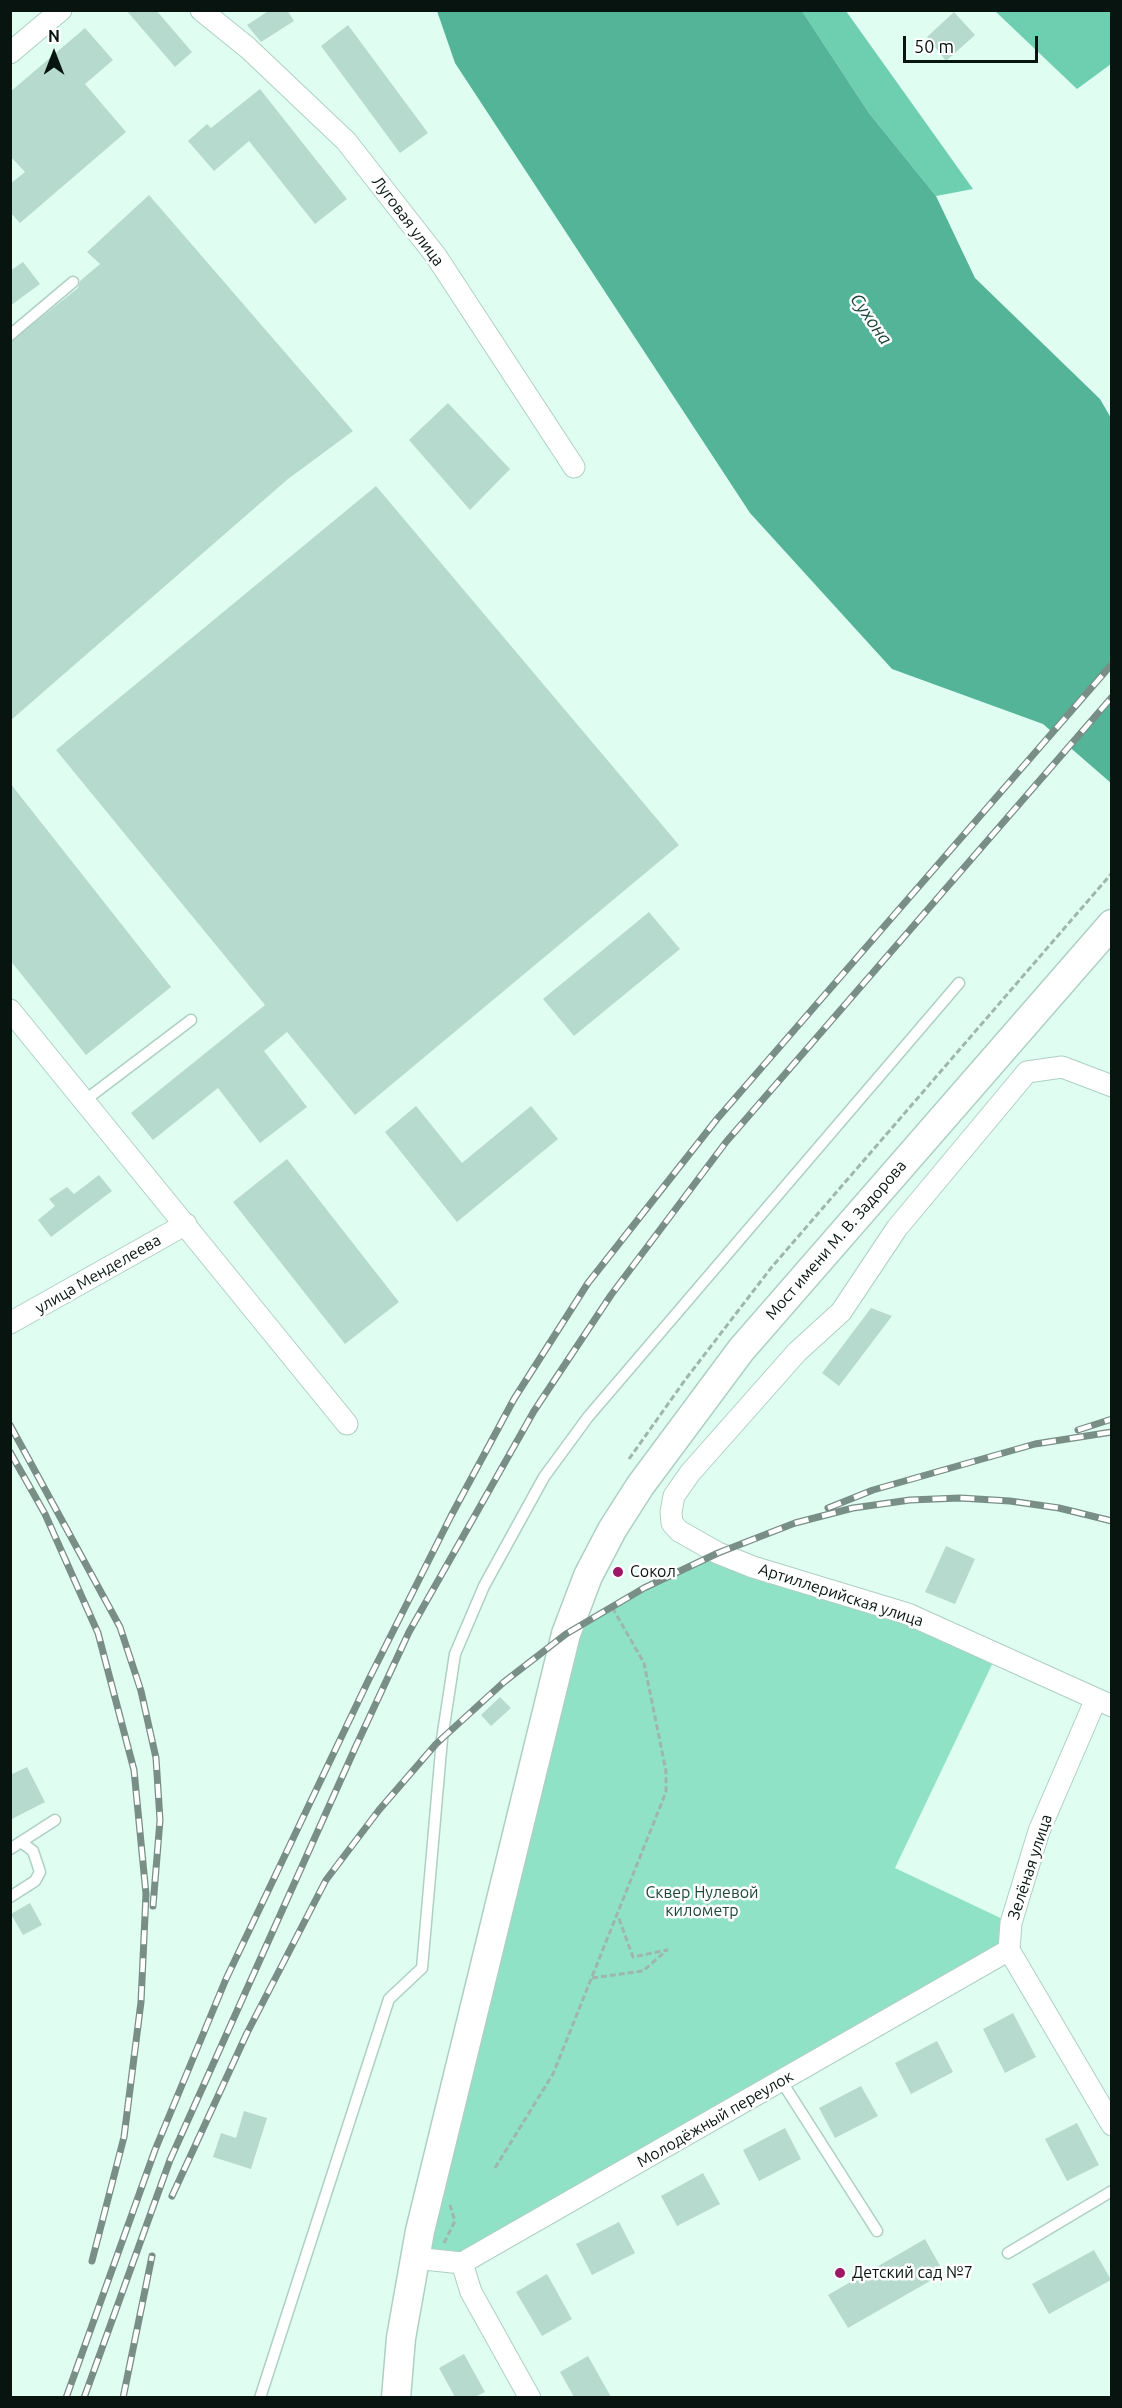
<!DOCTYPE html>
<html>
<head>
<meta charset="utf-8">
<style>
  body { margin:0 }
  #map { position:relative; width:1122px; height:2408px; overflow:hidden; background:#e0fdf2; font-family:Ubuntu,sans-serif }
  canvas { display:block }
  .frame { position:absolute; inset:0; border:12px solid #071410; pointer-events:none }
  .north { position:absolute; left:24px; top:24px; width:60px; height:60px; -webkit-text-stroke:4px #fff; paint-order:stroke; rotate:0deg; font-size:16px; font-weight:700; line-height:24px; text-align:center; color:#071410 }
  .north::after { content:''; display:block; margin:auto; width:21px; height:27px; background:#071410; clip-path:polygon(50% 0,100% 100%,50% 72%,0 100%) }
  .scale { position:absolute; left:903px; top:36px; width:135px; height:27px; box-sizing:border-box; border:3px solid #071410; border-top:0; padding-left:8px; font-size:18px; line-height:21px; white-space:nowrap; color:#071410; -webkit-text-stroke:4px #fff; paint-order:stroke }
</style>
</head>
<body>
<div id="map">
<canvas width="1122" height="2408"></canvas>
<div class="frame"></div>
<div class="north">N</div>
<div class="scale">50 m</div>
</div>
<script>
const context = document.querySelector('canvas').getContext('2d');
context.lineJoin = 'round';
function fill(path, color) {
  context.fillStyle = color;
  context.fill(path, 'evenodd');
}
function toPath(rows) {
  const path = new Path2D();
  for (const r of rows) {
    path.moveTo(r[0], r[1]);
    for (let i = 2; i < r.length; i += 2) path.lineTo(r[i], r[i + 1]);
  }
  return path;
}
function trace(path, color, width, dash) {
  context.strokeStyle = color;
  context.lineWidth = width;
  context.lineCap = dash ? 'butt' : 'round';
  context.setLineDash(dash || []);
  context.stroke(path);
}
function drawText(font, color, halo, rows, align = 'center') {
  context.font = font + ' Ubuntu,sans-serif';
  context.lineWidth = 5;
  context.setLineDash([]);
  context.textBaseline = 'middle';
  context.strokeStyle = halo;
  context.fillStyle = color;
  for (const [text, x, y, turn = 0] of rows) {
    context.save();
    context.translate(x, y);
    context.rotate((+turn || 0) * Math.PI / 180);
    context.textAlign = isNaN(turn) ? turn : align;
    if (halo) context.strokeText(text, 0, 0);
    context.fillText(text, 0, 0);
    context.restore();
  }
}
fill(toPath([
  [718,1553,997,1654,895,1868,1011,1923,1009,1950,462,2263,414,2258,566,1634,644,1588]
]), '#90e2c7');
fill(toPath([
  [802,11,846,11,973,189,936,196,869,113],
  [995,11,1111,11,1111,64,1077,89]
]), '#6eceb0');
fill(toPath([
  [437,11,802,11,869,113,936,196,975,278,1100,399,1111,418,1111,783,1043,724,892,669,750,513,455,63]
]), '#54b498');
fill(toPath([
  [1111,664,1111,697,1067,749,1051,735]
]), '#e0fdf2');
fill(toPath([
  [126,10,156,10,192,52,175,67],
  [270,10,287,10,294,21,261,42,247,25],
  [954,12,975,35,946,61,927,37],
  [348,25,428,133,400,153,321,46],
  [85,28,113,60,85,84,126,132,20,223,10,212,10,184,25,172,10,156,10,92],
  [260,89,347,199,315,224,249,141,214,171,188,141,207,124,211,128],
  [149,195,353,431,288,479,10,721,10,342,78,288,80,281,100,264,87,252],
  [23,262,40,284,10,306,10,271],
  [448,403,510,469,470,510,409,440],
  [376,486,679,845,355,1115,287,1032,264,1051,307,1107,260,1143,218,1088,153,1140,131,1113,265,1005,56,750],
  [10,783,171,987,86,1055,10,960],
  [649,912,680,949,574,1036,543,999],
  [416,1106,462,1163,531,1106,558,1139,457,1222,385,1132],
  [287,1159,399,1302,345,1344,233,1202],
  [99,1175,112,1191,51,1237,38,1220,55,1206,49,1199,67,1187,74,1194],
  [871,1308,892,1316,839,1386,822,1373],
  [946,1546,975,1559,955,1604,925,1592],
  [500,1697,511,1708,491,1726,481,1715],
  [27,1767,45,1802,10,1820,10,1775],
  [30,1903,42,1925,23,1935,11,1914],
  [1013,2013,1036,2057,1005,2073,983,2029],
  [937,2041,953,2072,911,2094,895,2063],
  [861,2086,878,2116,835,2138,819,2108],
  [244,2111,267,2118,251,2169,213,2157,221,2133,236,2138],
  [1077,2123,1099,2165,1067,2181,1045,2139],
  [785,2128,801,2159,759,2181,743,2150],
  [703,2173,720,2204,677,2226,661,2196],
  [619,2222,635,2253,592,2275,576,2244],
  [925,2239,944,2273,848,2328,828,2295],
  [1094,2250,1111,2280,1049,2314,1032,2284],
  [547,2274,572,2319,542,2336,516,2292],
  [464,2354,485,2392,475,2397,455,2397,439,2368],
  [588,2356,611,2397,574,2397,560,2372]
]), '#b6dacd');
const lane = toPath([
  [10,335,73,282],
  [84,1101,191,1020],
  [10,1849,55,1820],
  [10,1897,35,1881,40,1872,33,1851,21,1842],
  [782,2082,877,2231],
  [1008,2253,1112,2191],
  [260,2398,389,1999,422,1968,442,1739,455,1654,484,1586,544,1477,588,1417,959,983]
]);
const street = toPath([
  [201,10,248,48,346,141,436,256,574,467],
  [10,53,61,10],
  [10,1010,347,1424],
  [1112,1086,1062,1067,1027,1072,897,1228,841,1312,797,1352,690,1473,674,1496,671,1512,672,1523,679,1531,718,1553,753,1567,908,1614,1112,1706],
  [10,1323,186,1224],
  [1096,1699,1039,1831,1011,1923,1009,1950,1112,2125],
  [414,2258,462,2263,1009,1950],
  [462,2263,471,2292,530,2398]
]);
const secondary = toPath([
  [396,2398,401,2338,420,2231,566,1634,588,1576,612,1530,640,1486,741,1350,1112,924]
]);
trace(lane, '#add0c3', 13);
trace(street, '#add0c3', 23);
trace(secondary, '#add0c3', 31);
trace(toPath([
  [629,1459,685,1380,771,1268,1112,873],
  [592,1978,643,1971,667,1950,633,1957,618,1916],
  [495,2168,553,2074,666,1792,666,1771,644,1663,612,1607],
  [444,2243,455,2221,450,2205]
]), '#9eb6ad', 3, [6, 3]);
trace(lane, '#fff', 10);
trace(street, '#fff', 21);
trace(secondary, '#fff', 28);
const rail = toPath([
  [10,1425,120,1627,141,1691,156,1758,160,1820,153,1906],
  [1078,1430,1112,1419],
  [10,1452,45,1514,98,1633,134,1770,146,1894,141,2002,124,2137,92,2261],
  [828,1508,873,1490,1035,1444,1112,1432],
  [172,2196,247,2033,326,1880,379,1810,436,1744,504,1682,566,1634,644,1588,718,1553,795,1523,853,1508,910,1500,960,1498,1010,1501,1059,1508,1112,1521],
  [66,2398,155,2150,226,1979,369,1679,451,1516,514,1399,588,1283,717,1119,1112,664],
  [84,2398,170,2160,356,1746,409,1632,534,1411,611,1295,726,1142,1112,697],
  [123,2398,152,2256]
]);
trace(rail, '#798e86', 7);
trace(rail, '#fff', 4.5, [14]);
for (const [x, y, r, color] of [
  [618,1572,6,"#9e1867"],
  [840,2273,6,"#9e1867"]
]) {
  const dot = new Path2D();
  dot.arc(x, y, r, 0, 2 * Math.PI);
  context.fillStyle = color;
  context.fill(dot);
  trace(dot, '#fff', 2);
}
drawText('16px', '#071410', '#fff', [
  ["Луговая улица",408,221,53],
  ["Мост имени М. В. Задорова",836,1240,-49],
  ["улица Менделеева",98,1274,-30],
  ["Артиллерийская улица",841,1595,18],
  ["Зелёная улица",1030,1867,-72],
  ["Молодёжный переулок",715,2119,-30]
]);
drawText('16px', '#071410', '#fff', [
  ["Сокол",630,1572],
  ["Детский сад №7",852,2273]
], 'left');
drawText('16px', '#1d483b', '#fff', [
  ["Сквер Нулевой",702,1893],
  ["километр",702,1911]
]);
drawText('italic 18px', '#1a4538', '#fff', [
  ["Сухона",871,319,55]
]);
</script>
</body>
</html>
